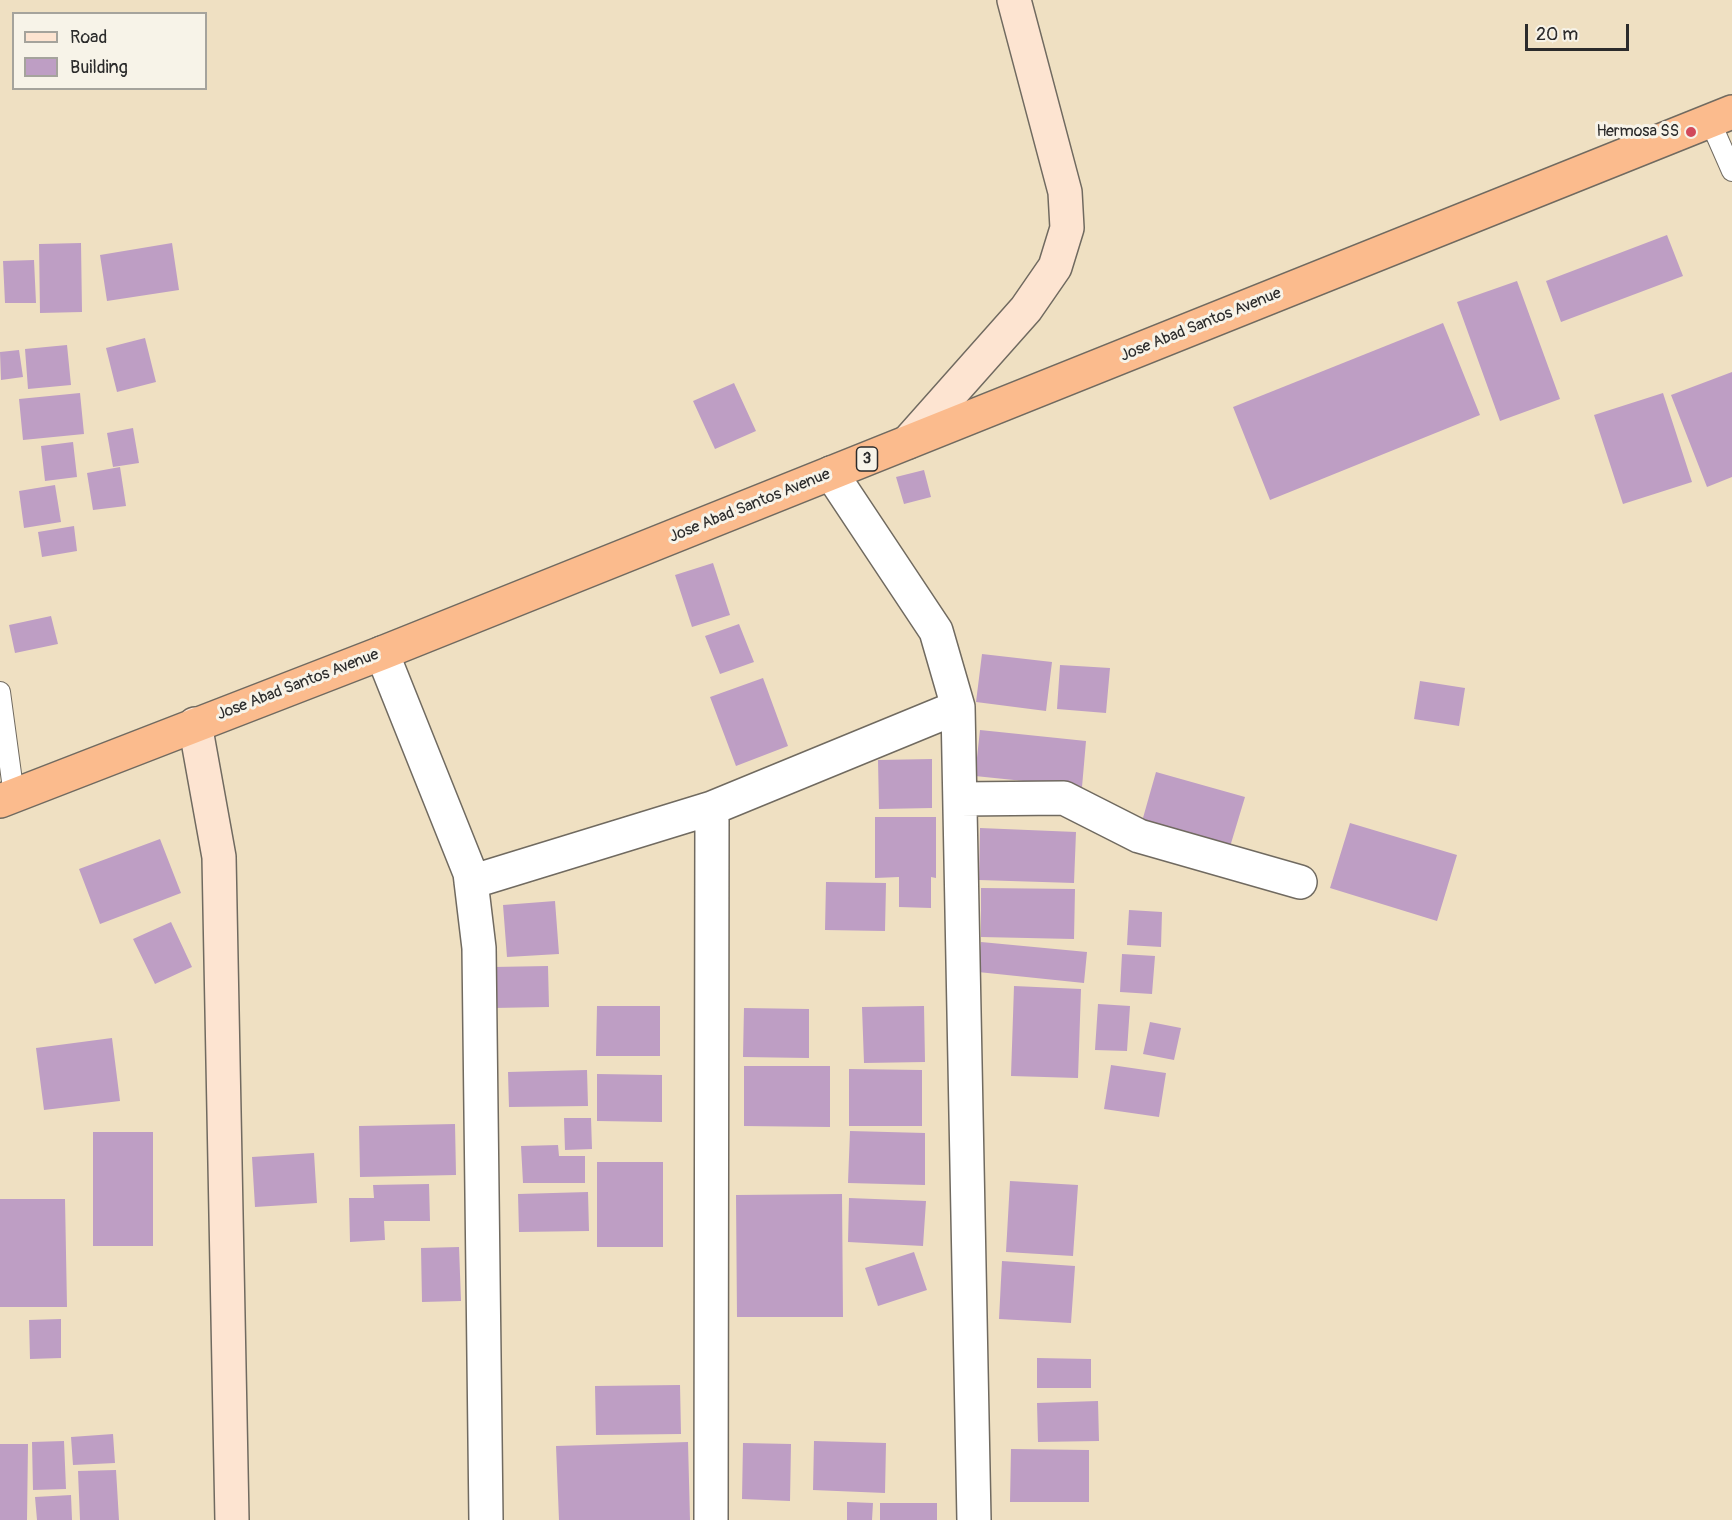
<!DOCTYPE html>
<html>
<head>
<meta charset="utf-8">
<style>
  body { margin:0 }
  #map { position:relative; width:1732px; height:1520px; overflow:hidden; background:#efe0c2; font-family:Pangolin,sans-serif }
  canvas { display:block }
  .legend { position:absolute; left:12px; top:12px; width:195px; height:78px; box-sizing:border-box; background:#f7f3e8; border:2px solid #a5a39c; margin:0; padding:8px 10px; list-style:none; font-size:18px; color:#2b2b2b }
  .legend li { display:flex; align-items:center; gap:12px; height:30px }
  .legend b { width:30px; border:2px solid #a5a39c }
  .scale { position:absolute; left:1525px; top:24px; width:104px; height:27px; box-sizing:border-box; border:3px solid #2b2b2b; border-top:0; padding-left:8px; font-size:18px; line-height:21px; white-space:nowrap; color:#2b2b2b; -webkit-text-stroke:4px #f7f3e8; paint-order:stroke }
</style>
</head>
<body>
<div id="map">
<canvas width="1732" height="1520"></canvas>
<ul class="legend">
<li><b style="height:8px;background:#fde4d1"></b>Road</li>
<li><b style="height:16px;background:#be9ec4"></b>Building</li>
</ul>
<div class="scale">20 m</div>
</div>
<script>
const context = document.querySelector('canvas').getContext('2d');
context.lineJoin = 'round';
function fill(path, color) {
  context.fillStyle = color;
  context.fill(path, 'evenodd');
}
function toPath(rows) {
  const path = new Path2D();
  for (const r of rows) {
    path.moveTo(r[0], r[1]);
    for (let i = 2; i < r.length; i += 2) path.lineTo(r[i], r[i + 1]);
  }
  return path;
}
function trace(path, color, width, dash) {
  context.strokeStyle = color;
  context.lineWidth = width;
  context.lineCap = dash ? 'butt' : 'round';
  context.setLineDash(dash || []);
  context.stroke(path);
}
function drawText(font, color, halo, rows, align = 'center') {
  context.font = font + ' Pangolin,sans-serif';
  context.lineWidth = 6;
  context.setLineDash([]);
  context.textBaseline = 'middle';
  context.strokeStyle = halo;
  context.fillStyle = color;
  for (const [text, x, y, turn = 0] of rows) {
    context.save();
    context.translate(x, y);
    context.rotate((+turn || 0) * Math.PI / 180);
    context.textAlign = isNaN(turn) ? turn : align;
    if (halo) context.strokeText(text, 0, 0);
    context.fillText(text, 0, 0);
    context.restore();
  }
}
fill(toPath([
  [1667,235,1683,276,1561,322,1546,281],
  [81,243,82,312,40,313,39,244],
  [172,243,179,290,107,301,100,255],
  [34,260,36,303,5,303,3,261],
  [1517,281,1560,399,1500,421,1457,302],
  [1443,323,1480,415,1270,500,1233,407],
  [145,338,156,382,117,392,106,348],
  [67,345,71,385,28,389,25,349],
  [19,350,23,377,1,380,0,352],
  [1732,372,1732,477,1707,487,1671,395],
  [734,383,756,431,715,449,693,401],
  [80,393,84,434,23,440,19,399],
  [1663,393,1692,482,1623,504,1594,415],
  [133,428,139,463,113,467,107,433],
  [73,442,77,477,45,481,41,446],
  [120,467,126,506,93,510,87,473],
  [924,470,931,497,904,504,896,477],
  [55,485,61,522,24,528,19,491],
  [74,526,77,551,42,557,38,532],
  [713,563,730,615,692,627,675,575],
  [51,616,58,644,15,653,9,625],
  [739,624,754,662,720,674,705,636],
  [982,654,1052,662,1046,711,976,702],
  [1060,665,1110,668,1106,713,1057,709],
  [763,678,788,746,736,766,710,697],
  [1420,681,1465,688,1459,726,1414,719],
  [980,730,1086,741,1082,787,975,776],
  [932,759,932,808,879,809,878,760],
  [1156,772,1245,797,1229,850,1141,825],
  [875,817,936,817,936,878,931,877,931,908,899,907,899,877,875,878],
  [1350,823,1457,855,1437,921,1330,888],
  [980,828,1076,832,1074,883,979,880],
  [160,839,181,893,100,924,79,869],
  [826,882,886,883,885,931,825,930],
  [981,888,1075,889,1074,939,981,937],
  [555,901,559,954,507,957,503,905],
  [1129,910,1162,912,1161,947,1127,945],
  [171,922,192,967,155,984,133,939],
  [981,942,1087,952,1084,983,978,972],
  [1122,954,1155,956,1152,994,1120,992],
  [548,966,549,1007,493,1008,493,967],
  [1014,986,1081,989,1078,1078,1011,1076],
  [1098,1004,1130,1006,1127,1051,1095,1050],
  [597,1006,660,1006,660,1056,596,1056],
  [924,1006,925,1062,864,1063,862,1007],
  [744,1008,809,1009,809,1058,743,1057],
  [1150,1022,1181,1028,1174,1060,1143,1054],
  [112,1038,120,1101,44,1110,36,1048],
  [1111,1065,1166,1073,1159,1117,1104,1109],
  [744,1066,830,1066,830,1127,744,1126],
  [849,1069,922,1070,922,1126,849,1126],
  [587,1070,588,1106,509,1107,508,1072],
  [597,1074,662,1075,662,1122,597,1121],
  [564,1118,591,1118,592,1149,565,1150],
  [455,1124,456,1175,360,1177,359,1126],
  [850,1131,925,1133,925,1185,848,1183],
  [93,1132,153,1132,153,1246,93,1246],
  [558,1145,559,1156,585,1156,585,1183,523,1183,521,1146],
  [314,1153,317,1203,255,1207,252,1157],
  [597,1162,663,1162,663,1247,597,1247],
  [1010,1181,1078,1185,1073,1256,1006,1252],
  [429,1184,430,1221,384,1221,385,1240,350,1242,349,1198,374,1198,373,1185],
  [588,1192,589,1231,519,1232,518,1194],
  [842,1194,843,1317,737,1317,736,1195],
  [849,1198,926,1201,923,1246,848,1242],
  [0,1199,65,1199,67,1307,0,1307],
  [459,1247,461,1301,422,1302,421,1248],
  [914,1252,927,1290,878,1306,865,1268],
  [1002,1261,1075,1266,1071,1323,999,1319],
  [61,1319,61,1358,30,1359,29,1320],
  [1037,1358,1091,1359,1091,1388,1037,1388],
  [680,1385,681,1434,596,1435,595,1386],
  [1098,1401,1099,1441,1038,1442,1037,1403],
  [113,1434,115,1463,73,1465,71,1437],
  [64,1441,66,1489,33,1490,32,1442],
  [814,1441,886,1443,885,1493,813,1490],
  [688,1442,690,1520,559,1520,556,1446],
  [743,1443,791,1444,790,1501,742,1499],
  [0,1444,28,1444,27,1520,0,1520],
  [1011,1449,1089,1450,1089,1502,1010,1502],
  [116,1470,119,1520,80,1520,78,1471],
  [71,1495,72,1520,37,1520,35,1497],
  [847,1502,873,1503,872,1520,847,1520],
  [880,1503,937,1503,937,1520,880,1520]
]), '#be9ec4');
const lane = toPath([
  [1710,121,1732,171],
  [0,692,14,796]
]);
const street = toPath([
  [831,473,936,631,958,707,974,1520],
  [382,653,470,873,479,948,486,1520],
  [960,799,1064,798,1139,836,1300,882],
  [471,882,712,808,958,707],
  [711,1520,712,808]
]);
const secondary = toPath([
  [908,442,1026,309,1055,267,1067,228,1065,192,1014,0],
  [195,724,219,857,232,1520]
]);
const highway = toPath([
  [0,801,382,653,1732,112]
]);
trace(lane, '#706a60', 22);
trace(street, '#706a60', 36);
trace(secondary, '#706a60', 36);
trace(highway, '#706a60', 36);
trace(lane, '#fff', 20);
trace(street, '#fff', 33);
trace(secondary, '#fde4d1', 33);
trace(highway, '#fbbb8d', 33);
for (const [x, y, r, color] of [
  [1691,132,6,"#d1495b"]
]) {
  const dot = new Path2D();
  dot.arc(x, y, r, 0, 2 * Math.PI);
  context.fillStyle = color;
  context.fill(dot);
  trace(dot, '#f7f3e8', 2);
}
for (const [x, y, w] of [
  [867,459,21]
]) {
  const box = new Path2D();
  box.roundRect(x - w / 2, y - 12, w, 24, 4.5);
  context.fillStyle = '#f7f3e8';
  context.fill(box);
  trace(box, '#2b2b2b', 1.5);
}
drawText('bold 15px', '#2b2b2b', null, [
  ["3",867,459]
]);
drawText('16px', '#2b2b2b', '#f7f3e8', [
  ["Hermosa SS",1679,132]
], 'right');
drawText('16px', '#2b2b2b', '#f7f3e8', [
  ["Jose Abad Santos Avenue",1201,325,-22],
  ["Jose Abad Santos Avenue",750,506,-22],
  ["Jose Abad Santos Avenue",298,685,-21]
]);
</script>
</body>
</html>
